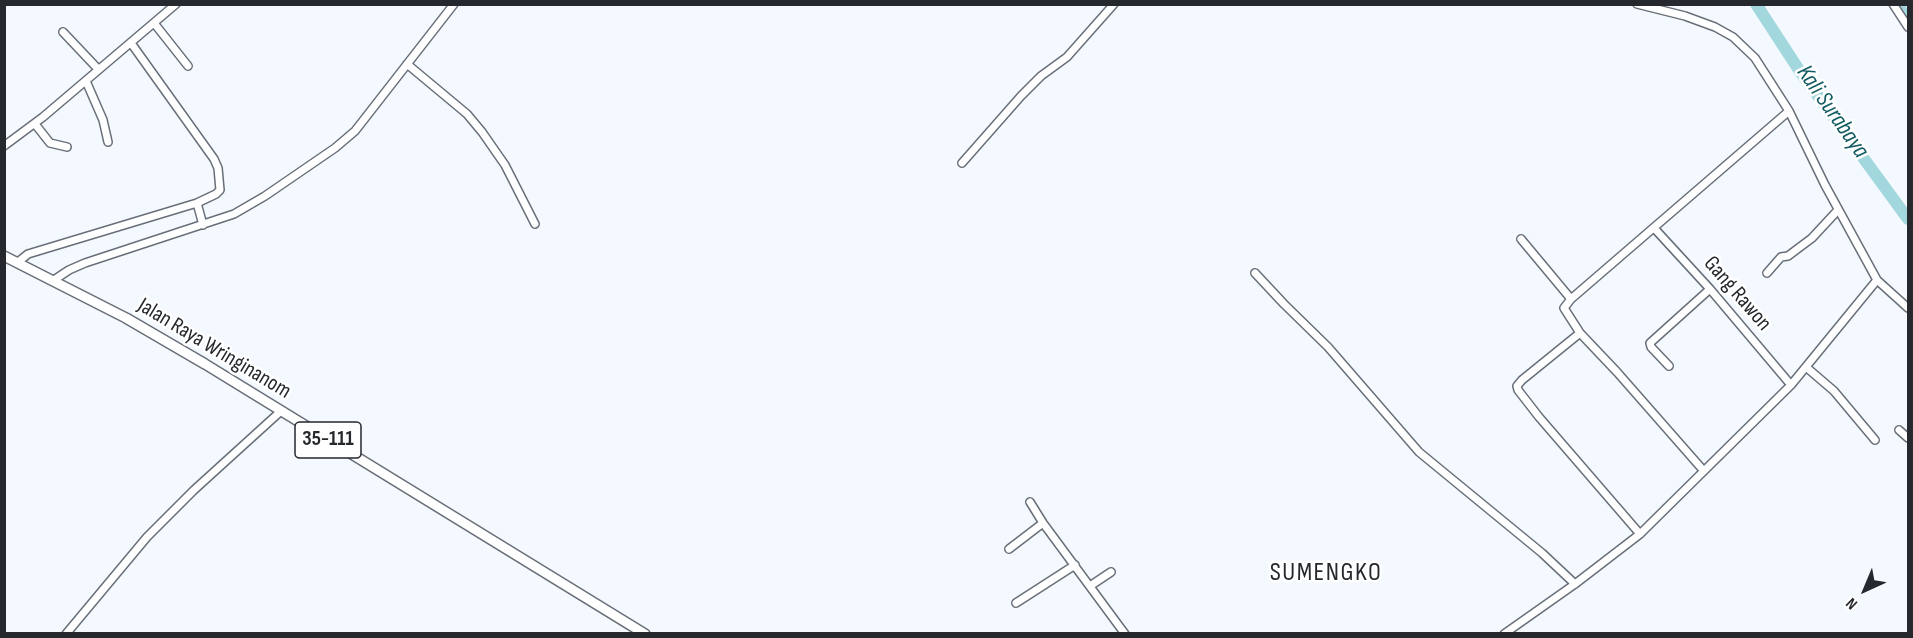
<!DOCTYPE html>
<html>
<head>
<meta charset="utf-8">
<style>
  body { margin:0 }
  #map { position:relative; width:1913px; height:638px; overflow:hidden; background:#f3f9ff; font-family:"Sofia Sans Condensed",sans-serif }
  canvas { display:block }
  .frame { position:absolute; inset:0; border:6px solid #25282c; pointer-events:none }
  .north { position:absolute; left:1835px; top:560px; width:60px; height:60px; -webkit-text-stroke:4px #fff; paint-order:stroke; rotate:224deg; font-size:16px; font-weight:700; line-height:24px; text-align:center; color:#25282c }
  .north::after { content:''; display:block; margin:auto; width:21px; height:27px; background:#25282c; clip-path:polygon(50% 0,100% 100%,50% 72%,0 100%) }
</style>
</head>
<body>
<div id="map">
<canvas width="1913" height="638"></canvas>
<div class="frame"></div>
<div class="north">N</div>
</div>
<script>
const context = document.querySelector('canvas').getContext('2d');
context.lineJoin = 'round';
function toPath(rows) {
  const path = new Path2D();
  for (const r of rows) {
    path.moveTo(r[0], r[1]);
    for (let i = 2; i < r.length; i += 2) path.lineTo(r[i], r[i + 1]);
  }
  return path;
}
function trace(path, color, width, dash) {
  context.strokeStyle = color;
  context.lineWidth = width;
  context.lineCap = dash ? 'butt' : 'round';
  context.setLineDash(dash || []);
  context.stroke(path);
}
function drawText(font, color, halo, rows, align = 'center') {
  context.font = font + ' "Sofia Sans Condensed",sans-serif';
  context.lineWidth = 5;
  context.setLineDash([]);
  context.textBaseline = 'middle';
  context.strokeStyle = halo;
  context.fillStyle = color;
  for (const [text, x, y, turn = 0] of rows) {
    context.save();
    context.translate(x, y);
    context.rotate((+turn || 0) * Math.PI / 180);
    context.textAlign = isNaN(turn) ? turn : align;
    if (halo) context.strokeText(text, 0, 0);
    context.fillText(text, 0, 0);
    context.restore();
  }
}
trace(toPath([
  [1899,4,1908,16]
]), '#a3d7de', 8);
trace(toPath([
  [1756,4,1799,70,1908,219]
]), '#a3d7de', 12);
const minor = toPath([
  [1637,4,1685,16,1715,27,1733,37,1755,58,1789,111,1825,185,1877,280,1908,308],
  [1893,4,1908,27],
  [154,23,188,66],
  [63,32,98,69],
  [407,64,467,114,482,132,505,165,535,224],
  [86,81,103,120,108,142],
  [35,124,50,143,67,147],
  [4,146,43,117,176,4],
  [962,163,1021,96,1041,76,1067,57,1114,4],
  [197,203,203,225],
  [1654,228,1710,289,1791,385],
  [1521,239,1571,299],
  [18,262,28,254,197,203,216,194,220,190,218,168,214,159,131,43],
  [1255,273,1284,304,1328,347,1419,452,1542,553,1575,584],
  [1767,273,1781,257,1788,256,1812,238,1838,210],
  [54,280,69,270,85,263,234,214,265,196,335,148,355,131,454,4],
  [1580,333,1522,380,1517,386,1518,390,1539,417,1640,534],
  [1669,366,1651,347,1650,343,1710,289],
  [1806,367,1834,391,1875,440],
  [1899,430,1908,438],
  [1703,470,1617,372,1580,333,1564,308,1571,299,1789,111],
  [1030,502,1043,523,1125,634],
  [1009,549,1043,523],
  [1090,586,1111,572],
  [1016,603,1075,565],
  [66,634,147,537,194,490,281,411],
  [1504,634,1575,584,1640,534,1791,385,1877,280]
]);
const major = toPath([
  [4,256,126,318,205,364,645,634]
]);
trace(minor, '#686f78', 10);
trace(major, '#686f78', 12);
trace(minor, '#fff', 7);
trace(major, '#fff', 9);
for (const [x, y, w] of [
  [328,440,66]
]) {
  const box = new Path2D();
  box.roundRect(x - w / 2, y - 18, w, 36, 4.5);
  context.fillStyle = '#fff';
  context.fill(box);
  trace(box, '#25282c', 1.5);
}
drawText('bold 21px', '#25282c', null, [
  ["35-111",328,440]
]);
drawText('22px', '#25282c', '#fff', [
  ["Gang Rawon",1737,294,49],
  ["Jalan Raya Wringinanom",214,349,31]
]);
drawText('italic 24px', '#135b63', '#fff', [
  ["Kali Surabaya",1832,112,55]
]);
context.letterSpacing = '1.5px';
drawText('26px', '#25282c', '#fff', [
  ["SUMENGKO",1326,573]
]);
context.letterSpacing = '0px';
</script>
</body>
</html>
